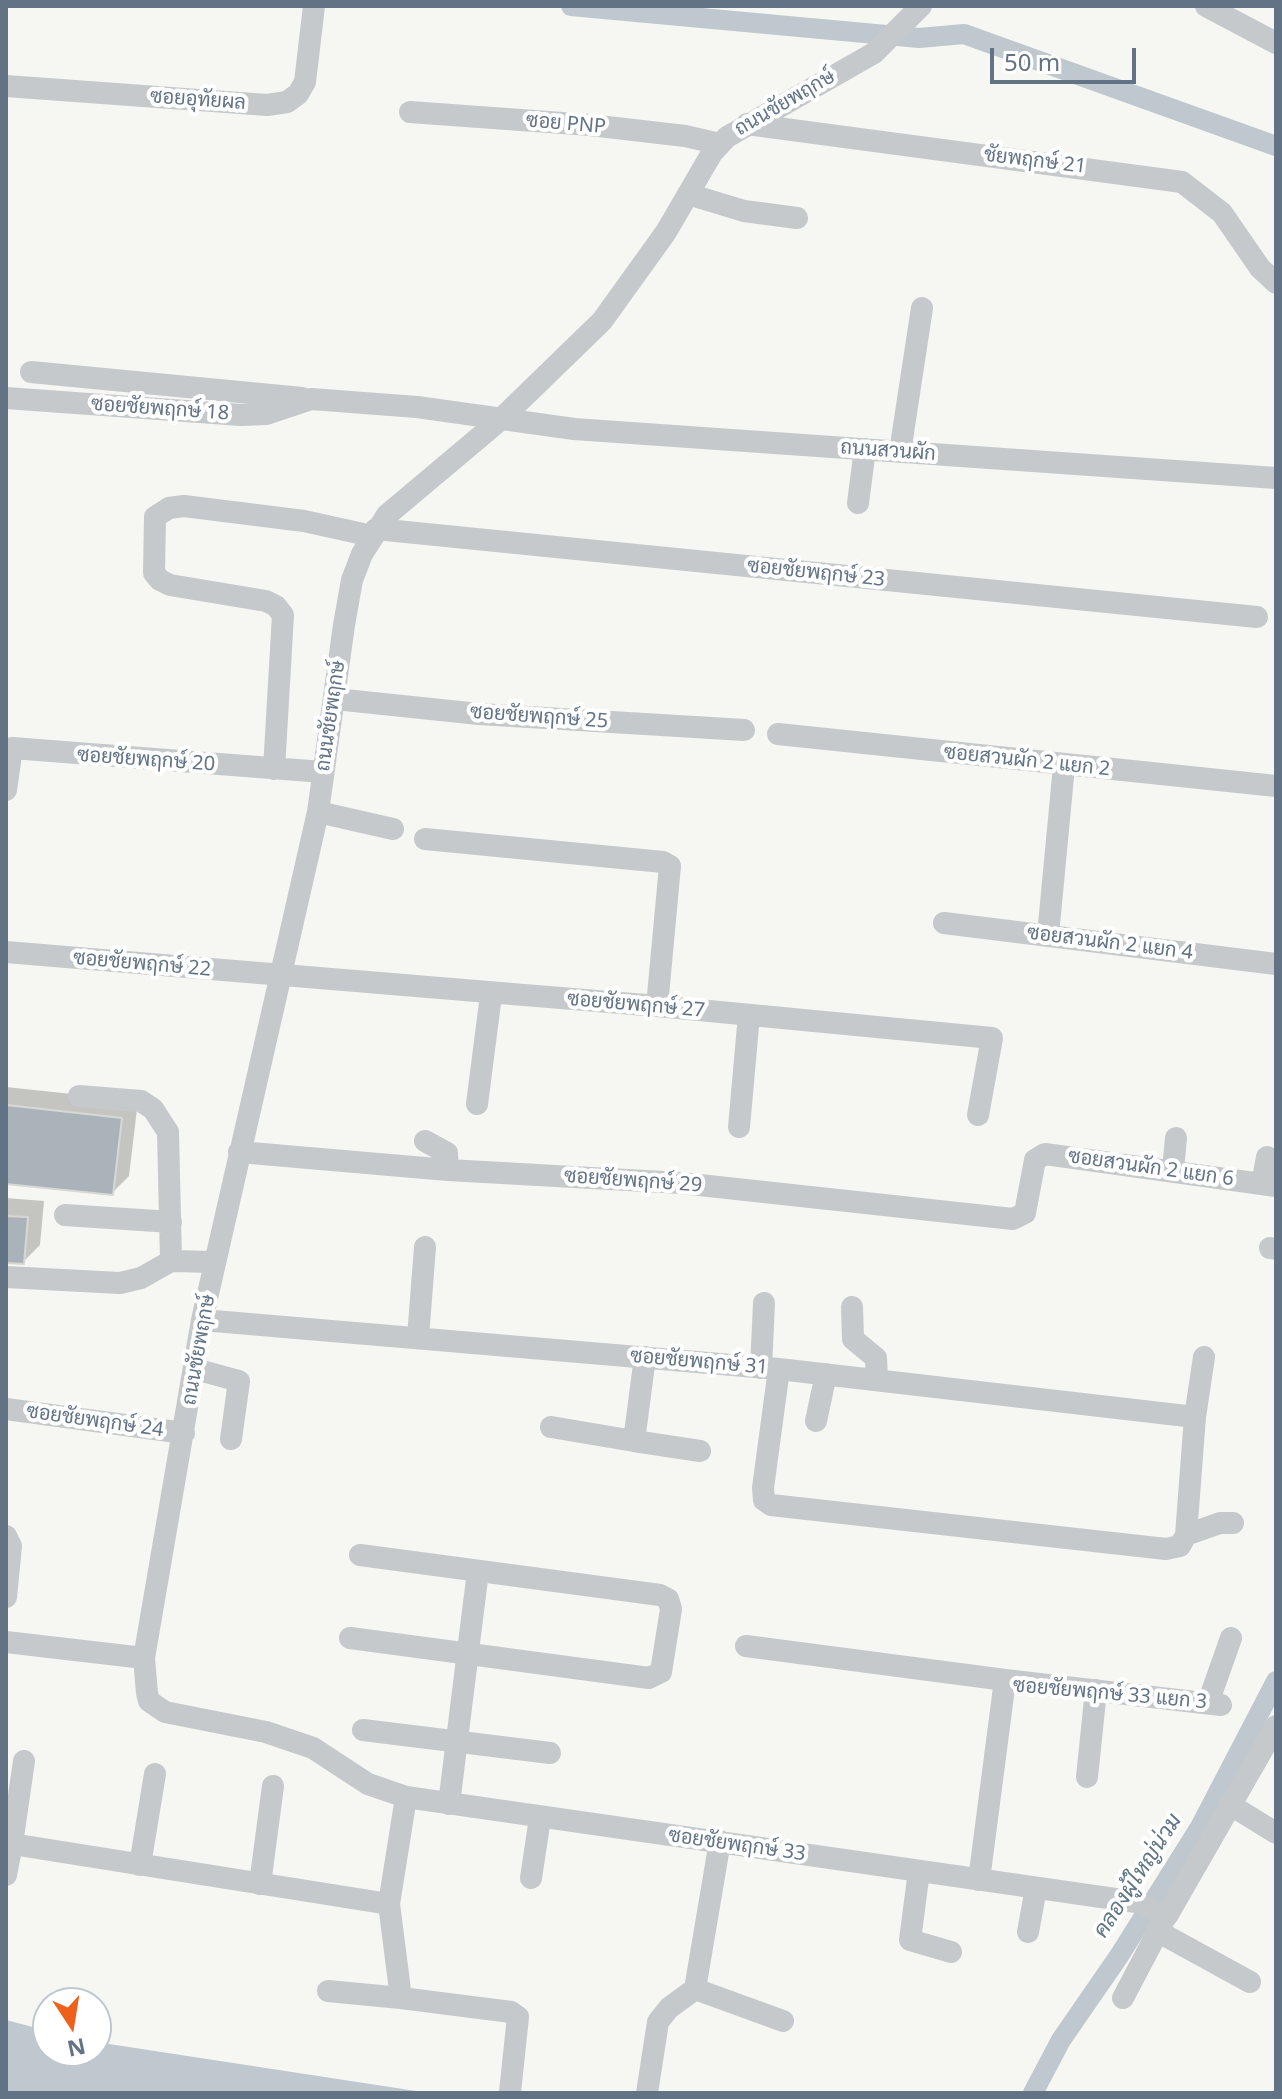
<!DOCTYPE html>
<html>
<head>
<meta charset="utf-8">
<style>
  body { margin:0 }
  #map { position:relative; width:1282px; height:2099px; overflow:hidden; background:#f6f6f2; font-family:"Noto Sans",sans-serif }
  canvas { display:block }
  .frame { position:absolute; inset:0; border:8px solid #637386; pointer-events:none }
  .north { position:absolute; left:32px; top:1987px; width:80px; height:80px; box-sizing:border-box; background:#fff; border:2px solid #c1c7cf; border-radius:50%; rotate:168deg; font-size:22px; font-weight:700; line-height:32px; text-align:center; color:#637386 }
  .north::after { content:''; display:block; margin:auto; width:28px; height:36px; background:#ee611b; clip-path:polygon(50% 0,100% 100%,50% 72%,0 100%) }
  .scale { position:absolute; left:990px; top:48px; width:146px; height:36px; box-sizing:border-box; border:4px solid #637386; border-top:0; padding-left:10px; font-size:24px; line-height:28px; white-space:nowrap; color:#637386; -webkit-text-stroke:6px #fff; paint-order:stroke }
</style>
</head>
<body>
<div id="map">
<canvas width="1282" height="2099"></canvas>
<div class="frame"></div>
<div class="north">N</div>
<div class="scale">50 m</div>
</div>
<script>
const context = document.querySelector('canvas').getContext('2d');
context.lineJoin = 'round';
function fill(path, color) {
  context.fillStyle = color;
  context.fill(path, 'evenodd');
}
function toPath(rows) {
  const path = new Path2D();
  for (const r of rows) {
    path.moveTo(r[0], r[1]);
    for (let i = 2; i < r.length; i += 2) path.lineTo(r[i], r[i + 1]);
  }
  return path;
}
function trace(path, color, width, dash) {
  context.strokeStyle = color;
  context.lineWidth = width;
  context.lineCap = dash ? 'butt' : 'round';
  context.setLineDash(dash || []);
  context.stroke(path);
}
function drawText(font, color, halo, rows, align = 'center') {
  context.font = font + ' "Noto Sans",Sarabun,sans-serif';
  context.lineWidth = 8;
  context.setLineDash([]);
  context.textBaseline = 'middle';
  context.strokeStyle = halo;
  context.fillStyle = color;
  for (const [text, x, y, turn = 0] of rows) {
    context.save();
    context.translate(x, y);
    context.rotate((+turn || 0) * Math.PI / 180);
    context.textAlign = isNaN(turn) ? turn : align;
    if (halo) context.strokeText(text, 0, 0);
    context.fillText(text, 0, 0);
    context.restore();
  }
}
fill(toPath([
  [6,2020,48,2031,48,2051,96,2051,96,2042,429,2093,6,2093]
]), '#bec8ce');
fill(toPath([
  [6,1087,138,1101,129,1176,112,1193,6,1182],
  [6,1198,44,1201,40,1245,23,1262,6,1261]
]), '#0003');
trace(toPath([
  [571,6,919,38,964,34,1276,146],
  [1033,2093,1061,2040,1119,1956,1200,1827,1276,1681]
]), '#bec8ce', 20);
const building = toPath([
  [6,1105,122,1118,113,1195,6,1184,6,1105],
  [6,1216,28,1217,24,1264,6,1263,6,1216]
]);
fill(building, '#abb3ba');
trace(building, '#d7d8d5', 2);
trace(toPath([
  [921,6,874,53,727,137,712,153,666,232,602,321,500,420,387,515,362,554,352,580,344,625,318,812,202,1320,144,1658,147,1693,149,1701,165,1712,266,1732,313,1748,368,1784,406,1797,1136,1902,1167,1916,1276,1726],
  [1206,6,1276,43],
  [6,86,267,105,287,102,298,94,305,82,314,6],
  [410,112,590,125,685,136,720,144],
  [747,124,1182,182,1222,213,1260,268,1276,283],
  [688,194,744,211,797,218],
  [31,372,302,398],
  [6,398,241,415,266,414,311,399,417,407,574,429,1276,478],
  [900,452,922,308],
  [858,503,865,449],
  [376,529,1257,617],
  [335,699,479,714,744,730],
  [778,734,1276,786],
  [274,769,283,615,276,606,266,601,170,585,160,580,154,573,155,517,169,508,184,506,304,521,372,536],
  [6,790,12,748,323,772],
  [318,812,393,829],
  [425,839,663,862,670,866,657,1006],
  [944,923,1276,964],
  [1048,935,1064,766],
  [6,952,657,1006,992,1038,978,1115],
  [79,1096,141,1101,153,1109,168,1132,171,1261],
  [477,1104,491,995],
  [739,1127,749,1015],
  [425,1141,447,1153,448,1170],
  [239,1152,448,1170,681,1183,1013,1219,1025,1213,1035,1160,1045,1154,1276,1186],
  [1173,1170,1176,1138],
  [1262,1184,1267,1157],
  [65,1215,171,1222],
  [1270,1248,1276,1249],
  [6,1277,120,1283,141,1278,171,1261,215,1262],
  [852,1307,853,1339,876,1358,877,1380],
  [202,1320,779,1369,1195,1417],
  [418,1337,425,1247],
  [761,1368,764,1303],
  [195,1369,239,1381,231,1439],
  [779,1369,763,1488,764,1500,771,1505,1166,1549,1180,1546,1186,1535,1195,1417,1204,1357],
  [6,1409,184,1433],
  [816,1421,826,1374],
  [551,1427,634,1441,645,1357],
  [634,1441,700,1451],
  [1186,1535,1220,1523,1233,1523],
  [6,1536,11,1546,6,1597],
  [350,1638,649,1678,661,1672,671,1609,668,1599,660,1595,360,1555],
  [6,1642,144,1658],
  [746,1646,1005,1680],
  [1208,1703,1231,1638],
  [363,1730,550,1753],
  [24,1761,12,1844,389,1904],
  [1087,1777,1096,1690],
  [406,1797,389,1904,401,1998,511,2012,518,2017,510,2092],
  [449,1804,478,1571],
  [1229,1804,1276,1833],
  [140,1865,155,1774],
  [919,1871,910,1940,951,1952],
  [6,1875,12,1844],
  [531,1878,540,1818],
  [979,1880,1005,1680,1221,1705],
  [260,1884,273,1786],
  [1157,1931,1250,1982],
  [1028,1932,1036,1888],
  [695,1989,783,2021],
  [328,1991,401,1998],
  [1123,1998,1164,1920],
  [647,2093,658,2022,669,2008,695,1989,720,1841]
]), '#c5c9cc', 22);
drawText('20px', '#637386', '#fff', [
  ["ซอยอุทัยผล",198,100,4],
  ["ถนนชัยพฤกษ์",785,103,-30],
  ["ซอย PNP",566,124,5],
  ["ชัยพฤกษ์ 21",1035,161,7],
  ["ซอยชัยพฤกษ์ 18",160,409,4],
  ["ถนนสวนผัก",888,451,4],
  ["ซอยชัยพฤกษ์ 23",816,573,6],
  ["ถนนชัยพฤกษ์",331,716,-82],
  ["ซอยชัยพฤกษ์ 25",539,717,4],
  ["ซอยชัยพฤกษ์ 20",146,760,4],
  ["ซอยสวนผัก 2 แยก 2",1027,761,6],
  ["ซอยสวนผัก 2 แยก 4",1110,943,7],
  ["ซอยชัยพฤกษ์ 22",142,964,5],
  ["ซอยชัยพฤกษ์ 27",636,1005,5],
  ["ซอยสวนผัก 2 แยก 6",1151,1168,8],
  ["ซอยชัยพฤกษ์ 29",633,1181,4],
  ["ถนนชัยพฤกษ์",199,1350,-80],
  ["ซอยชัยพฤกษ์ 31",699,1362,5],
  ["ซอยชัยพฤกษ์ 24",95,1421,8],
  ["ซอยชัยพฤกษ์ 33 แยก 3",1110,1694,5],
  ["ซอยชัยพฤกษ์ 33",737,1845,8]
]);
drawText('italic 22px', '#5f7582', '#fff', [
  ["คลองผู้ใหญ่น่วม",1138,1876,-57]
]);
</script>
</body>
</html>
